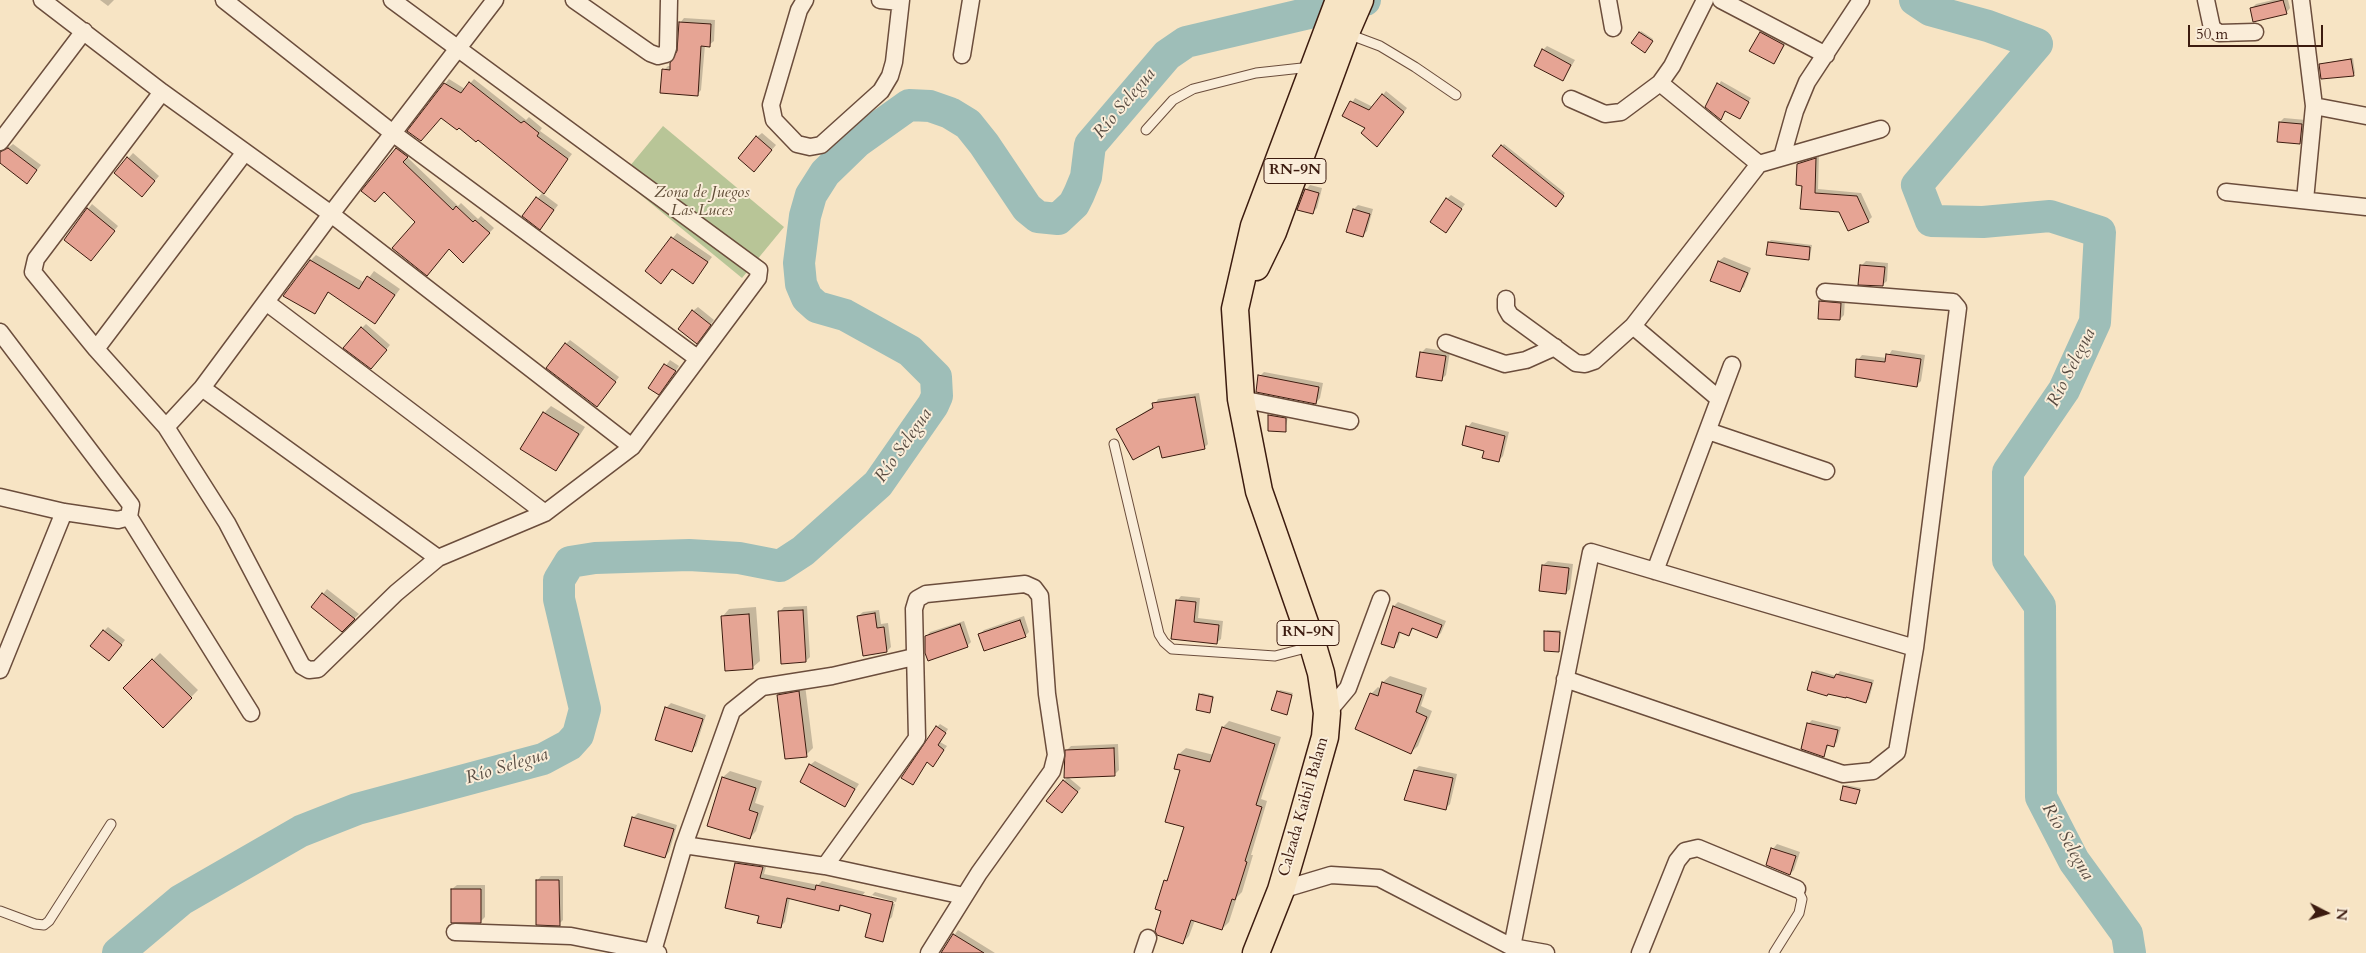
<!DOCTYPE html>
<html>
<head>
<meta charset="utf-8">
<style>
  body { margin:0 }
  #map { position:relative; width:2366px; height:953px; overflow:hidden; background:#f7e4c4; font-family:Cardo,serif }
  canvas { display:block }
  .north { position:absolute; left:2301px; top:888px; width:50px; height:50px; -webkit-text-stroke:4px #faedd9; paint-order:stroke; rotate:95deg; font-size:14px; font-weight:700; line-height:20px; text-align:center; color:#3c1b0f }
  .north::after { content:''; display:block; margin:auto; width:18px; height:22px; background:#3c1b0f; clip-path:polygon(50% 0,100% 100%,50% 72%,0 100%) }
  .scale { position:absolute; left:2188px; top:25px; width:135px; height:22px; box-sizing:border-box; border:2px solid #3c1b0f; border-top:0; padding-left:6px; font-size:15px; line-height:18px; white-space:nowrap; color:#3c1b0f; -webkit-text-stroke:4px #faedd9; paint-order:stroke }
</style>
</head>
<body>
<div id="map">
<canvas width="2366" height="953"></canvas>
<div class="north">N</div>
<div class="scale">50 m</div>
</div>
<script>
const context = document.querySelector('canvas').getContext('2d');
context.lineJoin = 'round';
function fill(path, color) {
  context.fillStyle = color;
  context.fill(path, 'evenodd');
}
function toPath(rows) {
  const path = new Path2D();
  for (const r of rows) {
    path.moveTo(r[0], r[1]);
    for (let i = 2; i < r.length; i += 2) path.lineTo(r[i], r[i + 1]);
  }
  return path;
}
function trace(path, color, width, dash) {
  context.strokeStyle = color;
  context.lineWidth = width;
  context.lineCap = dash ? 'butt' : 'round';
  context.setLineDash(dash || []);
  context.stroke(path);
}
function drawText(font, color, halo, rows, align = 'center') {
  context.font = font + ' Cardo,serif';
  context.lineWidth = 4;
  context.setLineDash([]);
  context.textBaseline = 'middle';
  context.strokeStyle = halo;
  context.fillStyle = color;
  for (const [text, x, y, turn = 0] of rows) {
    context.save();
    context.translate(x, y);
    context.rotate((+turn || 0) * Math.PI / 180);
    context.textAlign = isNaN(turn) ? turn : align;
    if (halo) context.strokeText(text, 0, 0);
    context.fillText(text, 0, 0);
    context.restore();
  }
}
fill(toPath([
  [663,126,784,227,742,278,620,178]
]), '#b8c597');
fill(toPath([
  [100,0,114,0,108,6],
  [2273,0,2288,0,2290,8,2286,13,2251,9,2256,4],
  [684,18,715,20,714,41,709,45,705,45,701,90,697,95,664,70,668,66,671,66,677,58,680,23],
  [1765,28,1788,40,1774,63,1751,51],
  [1641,31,1653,39,1647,50,1640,33],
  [1547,46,1575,60,1563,80,1543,50],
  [2353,58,2355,73,2353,75,2320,64],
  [449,79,465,89,474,79,526,120,529,117,542,128,540,131,572,154,542,193,558,205,544,224,523,216,543,192,445,84],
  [1721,81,1751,98,1740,117,1726,110,1721,118,1707,107],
  [1386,91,1407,108,1381,142,1367,128,1344,116,1355,98,1373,107],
  [2284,118,2306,120,2304,138,2300,143,2278,141,2280,122],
  [762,133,776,145,758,166,757,137],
  [13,144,41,165,31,178,0,161,0,154],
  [401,144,411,152,407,157,458,206,461,203,478,219,481,216,494,228,463,261,417,222,397,149],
  [1504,144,1565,193,1558,203,1502,146],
  [133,153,159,176,146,191,115,173],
  [1819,155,1818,189,1861,193,1872,217,1868,221,1840,211,1801,208,1803,184,1798,164,1802,160],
  [1310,185,1322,188,1317,208,1313,212,1306,190],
  [1451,195,1465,204,1446,231,1447,199],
  [92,204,118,226,95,255,65,240],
  [1358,205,1373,209,1367,231,1362,236,1354,209],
  [677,233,712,257,693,282,673,268,646,271],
  [1771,240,1812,245,1810,257,1808,259,1769,242],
  [316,255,365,283,374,271,400,289,375,323,329,292,315,313,310,261],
  [1724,257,1751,268,1744,287,1739,291,1712,280,1719,261],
  [1866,261,1888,263,1887,281,1882,285,1861,266],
  [1825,297,1845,299,1844,315,1840,319,1820,302],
  [698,307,714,320,701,338,693,311],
  [366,324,390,345,375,363,362,328],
  [570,340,619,377,601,401,566,344],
  [1426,348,1450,352,1446,375,1442,379,1421,353],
  [1892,350,1925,355,1921,381,1917,385,1858,360,1862,355,1887,358],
  [670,360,679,366,663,389,650,388],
  [1264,372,1323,383,1320,398,1316,403,1260,376],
  [1199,393,1208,444,1204,448,1160,444,1117,429,1154,406,1158,399],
  [551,406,585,427,562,463,555,470,544,413],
  [1271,413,1288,417,1285,430,1269,430],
  [1472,422,1509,432,1503,456,1498,461,1485,450,1468,427],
  [1548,561,1573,564,1570,589,1566,593,1543,565],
  [327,589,359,614,342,630,313,607],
  [1181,596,1200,598,1198,618,1223,621,1221,639,1216,643,1173,638,1177,601],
  [1398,602,1446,621,1441,633,1437,637,1414,628,1409,634,1401,631,1398,642,1394,646,1382,643,1394,606],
  [807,606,810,657,806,661,779,612,784,607],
  [756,607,760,661,753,667,723,616,729,609],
  [879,610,881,624,888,623,891,647,887,651,858,616,863,612],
  [1024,616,1029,632,1025,636,980,634,984,630],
  [964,621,971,642,967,646,926,637,930,632],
  [108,627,125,640,114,655,104,631],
  [1547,630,1561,630,1559,651,1546,632],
  [160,653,198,690,163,726,125,688],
  [1816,670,1836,676,1840,671,1874,680,1869,699,1866,702,1847,696,1813,673],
  [1390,676,1427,688,1421,706,1432,711,1418,746,1411,752,1371,694,1378,687,1381,689,1383,682],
  [805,685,813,748,806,755,778,695,785,688],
  [1280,690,1293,693,1286,713,1278,692],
  [1202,693,1214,696,1209,712,1200,695],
  [671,703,706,715,696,746,692,750,666,708],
  [1812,720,1841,727,1837,742,1834,745,1829,744,1824,755,1808,724],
  [1229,721,1281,737,1261,799,1267,801,1251,855,1253,855,1242,892,1237,897,1229,922,1222,929,1195,920,1189,936,1183,942,1163,910,1165,881,1170,876,1186,827,1182,770,1176,768,1179,754,1186,748,1214,755,1223,727],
  [940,724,948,729,940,742,947,746,936,762,928,761,916,780,937,727],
  [1118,744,1119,770,1115,774,1067,750,1071,746],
  [815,761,859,784,845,805,810,765],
  [1419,766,1457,774,1450,804,1446,808,1415,770],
  [730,771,762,781,755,803,764,806,756,831,750,838,708,825,723,777],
  [1068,777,1081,788,1066,807,1064,781],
  [1846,785,1861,788,1856,803,1844,786],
  [638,813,677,825,669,852,665,857,633,818],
  [1777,844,1800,852,1794,870,1790,874,1773,849],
  [741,859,767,863,764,874,818,885,822,881,865,892,857,903,843,905,839,909,790,898,785,922,781,926,760,915,736,863],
  [541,876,563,876,563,920,559,924,537,881],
  [457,885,485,885,485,917,480,922,452,889],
  [875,892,897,898,896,902,872,895],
  [872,895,872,898,895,904,892,917,888,921,868,908],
  [958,930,995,953,942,953]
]), '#0003');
trace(toPath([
  [1915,0,1930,10,1988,26,2037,44,1917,185,1931,221,1983,222,2050,216,2100,232,2095,322,2064,390,2008,472,2008,560,2040,606,2041,797,2074,861,2127,934,2130,953],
  [118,953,181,900,301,831,357,809,543,759,569,745,578,735,585,709,559,599,559,580,570,562,595,558,689,555,739,558,780,566,803,551,878,484,933,405,937,396,936,377,910,351,845,315,817,307,807,298,801,284,799,263,805,216,811,195,825,173,857,142,909,105,930,106,950,113,968,124,984,144,1027,208,1038,217,1058,219,1074,204,1079,194,1086,177,1090,145,1167,55,1186,42,1365,0]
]), '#9ebeb8', 32);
const building = toPath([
  [2283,0,2287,14,2253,22,2250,8,2283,0],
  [679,22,711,24,710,47,701,46,698,96,660,93,662,69,670,70,670,63,677,51,679,22],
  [1639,32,1653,41,1645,53,1631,43,1639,32],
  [1760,32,1784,45,1774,64,1749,51,1760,32],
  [1542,49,1571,65,1563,81,1534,66,1542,49],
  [2351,59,2354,76,2321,79,2319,64,2351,59],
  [469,82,521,123,524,121,539,133,537,136,568,159,544,194,478,140,476,142,459,128,457,130,441,118,421,141,407,131,444,83,461,93,469,82],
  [1717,83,1749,102,1740,119,1725,111,1721,120,1705,107,1717,83],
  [1382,94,1404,112,1377,147,1361,133,1365,128,1342,116,1350,101,1369,110,1382,94],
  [2279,122,2302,124,2300,144,2277,142,2279,122],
  [756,136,772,150,754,172,738,158,756,136],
  [1501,145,1564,196,1556,207,1492,156,1501,145],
  [8,148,37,170,27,184,0,163,0,152,8,148],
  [396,148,408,157,403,162,453,210,456,206,473,222,475,220,490,233,463,263,449,249,427,276,392,248,415,222,384,192,375,202,361,191,396,148],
  [127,157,155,181,142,197,114,173,127,157],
  [1816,158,1815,193,1857,196,1869,222,1848,231,1839,212,1800,209,1802,186,1796,185,1797,164,1816,158],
  [1305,189,1319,193,1313,214,1297,210,1305,189],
  [536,197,554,210,540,230,522,216,536,197],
  [1446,198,1462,209,1446,233,1430,222,1446,198],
  [87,208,115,231,91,261,64,240,87,208],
  [1353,209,1370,214,1363,237,1346,232,1353,209],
  [671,237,708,262,693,284,672,269,661,284,645,271,671,237],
  [1768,242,1810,247,1809,260,1766,255,1768,242],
  [310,260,359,289,367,276,395,295,375,324,328,292,315,314,283,296,310,260],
  [1718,261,1748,273,1740,292,1710,281,1718,261],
  [1860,265,1885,267,1883,286,1858,285,1860,265],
  [1819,301,1841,303,1840,320,1818,319,1819,301],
  [692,310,711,325,697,344,678,329,692,310],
  [361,327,387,350,371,369,343,348,361,327],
  [565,343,616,382,597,407,546,368,565,343],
  [1420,352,1446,356,1442,381,1416,377,1420,352],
  [1886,354,1921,359,1917,387,1855,377,1856,359,1885,362,1886,354],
  [664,364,676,371,659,395,648,388,664,364],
  [1258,375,1319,387,1316,404,1256,392,1258,375],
  [1195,397,1205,449,1162,458,1159,446,1133,460,1116,429,1153,408,1152,403,1195,397],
  [543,412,579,434,556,471,520,449,543,412],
  [1268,415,1286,418,1286,432,1268,431,1268,415],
  [1466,426,1505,436,1499,462,1482,458,1484,451,1462,445,1466,426],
  [1542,565,1569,568,1566,594,1539,591,1542,565],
  [322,593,355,619,342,632,311,607,322,593],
  [1176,600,1196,602,1194,622,1219,625,1217,644,1171,639,1176,600],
  [1393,606,1442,625,1437,638,1412,628,1409,636,1399,632,1394,648,1381,644,1393,606],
  [803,610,806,662,781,664,778,611,803,610],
  [875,613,877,628,884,627,887,652,863,656,857,616,875,613],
  [749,614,753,669,725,671,721,616,749,614],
  [1020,620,1026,637,984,651,978,634,1020,620],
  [960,624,968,647,928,661,925,653,925,636,960,624],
  [103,630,122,645,109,661,90,646,103,630],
  [1544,631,1560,632,1559,652,1544,651,1544,631],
  [152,659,192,698,163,728,123,688,152,659],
  [1812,672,1834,678,1836,674,1872,683,1866,703,1846,697,1846,698,1828,694,1827,696,1807,690,1812,672],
  [1382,682,1422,695,1416,712,1427,717,1411,754,1355,729,1370,693,1378,696,1382,682],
  [799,691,807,757,785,759,777,695,799,691],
  [1277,691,1292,695,1287,715,1271,710,1277,691],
  [1199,694,1213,697,1210,713,1196,710,1199,694],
  [665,707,703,719,692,752,655,740,665,707],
  [1807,723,1838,730,1834,747,1827,745,1824,757,1801,749,1807,723],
  [936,726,946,733,938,745,944,750,933,767,927,762,913,785,901,778,936,726],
  [1222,727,1275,744,1256,805,1262,807,1245,861,1247,862,1235,900,1232,899,1222,930,1191,920,1183,944,1157,935,1155,931,1161,911,1155,909,1164,880,1167,881,1184,827,1165,822,1180,770,1174,769,1178,754,1210,762,1222,727],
  [1114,748,1115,776,1064,778,1065,750,1114,748],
  [809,764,855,789,845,807,800,782,809,764],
  [1414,770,1453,778,1446,810,1404,800,1414,770],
  [722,777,756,788,749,810,758,813,750,839,707,826,722,777],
  [1063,780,1078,792,1062,813,1046,801,1063,780],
  [1843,786,1860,790,1856,804,1840,800,1843,786],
  [632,817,674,829,665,858,624,846,632,817],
  [1771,848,1796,856,1790,875,1766,865,1771,848],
  [735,863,763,867,760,878,815,890,816,885,893,902,883,942,865,937,871,914,840,905,839,911,787,898,781,928,757,923,759,916,725,908,735,863],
  [536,880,559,880,560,926,536,925,536,880],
  [451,889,481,889,481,923,451,923,451,889],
  [953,934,984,953,941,953,953,934]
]);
fill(building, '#e6a494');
trace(building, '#3c1b0f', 1);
const lane = toPath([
  [1348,34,1380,46,1415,67,1456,95],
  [1146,130,1173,100,1193,89,1256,73,1302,68,1309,70],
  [1114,444,1159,634,1164,642,1172,649,1275,656,1310,647],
  [0,911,35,924,44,925,49,921,111,824],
  [1774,953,1799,913,1802,899,1797,889]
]);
const street = toPath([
  [42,0,162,92,331,214,632,447],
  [224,0,394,134,697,358],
  [574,0,650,53,658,56,666,54,668,48,669,0],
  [805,0,799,10,771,105,774,120,797,144,810,147,821,145,881,91,890,76,894,62,901,0],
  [880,0,900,2],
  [1608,0,1613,28],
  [1721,0,1826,55],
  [2206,0,2212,28,2219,33,2255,32],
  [2301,0,2314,106,2305,200],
  [962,55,971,0],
  [1660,83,1759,164],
  [162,92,36,259,33,272,96,349,166,427,227,523,302,666,309,670,318,669,396,593,438,558,545,513,632,447,758,278,759,270,392,0],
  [1571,99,1605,114,1621,112,1660,83,1672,66,1705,0],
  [2314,106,2366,116],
  [0,142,84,31],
  [1782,157,1795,111,1807,82,1861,0],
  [2226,192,2366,207],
  [1506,299,1506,308,1510,315,1576,363,1585,364,1594,361,1633,326,1759,164,1881,129],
  [266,302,545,513],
  [1633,326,1719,399],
  [0,332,131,505,129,517,251,713],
  [1446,343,1505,364,1526,360,1555,347],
  [96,349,245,152],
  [202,388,438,558],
  [1241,399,1350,421],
  [166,427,202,388,331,214,495,0],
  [1708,431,1826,471],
  [0,497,64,512,118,520,129,517],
  [1655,571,1732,365],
  [0,670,64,512],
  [1565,679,1843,774,1873,771,1897,752,1915,648,1958,308,1953,302,1825,292],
  [1327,713,1348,688,1381,599],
  [684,845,825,866,964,896],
  [825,866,917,738,914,609,917,599,926,594,1025,584,1034,588,1040,596,1047,694,1056,755,1052,771,979,873,929,953],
  [1281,890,1331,875,1379,878,1512,947,1546,953],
  [455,932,571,936,658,953],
  [1512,947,1591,552,1915,648],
  [653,951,684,845,732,711,762,687,832,676,914,657],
  [1143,953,1148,938],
  [1640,953,1677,861,1685,851,1698,848,1797,889]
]);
const primary = toPath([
  [1256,267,1273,232,1347,30,1360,0],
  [1256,953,1281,890,1301,822,1325,737,1327,713,1321,673,1313,646,1259,491,1241,399,1235,309,1254,226,1339,0]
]);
trace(lane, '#6b4d3c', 11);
trace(street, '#6b4d3c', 19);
trace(primary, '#3c1b0f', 29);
trace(lane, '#faedd9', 9);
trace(street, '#faedd9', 16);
trace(primary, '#f7e4c4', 26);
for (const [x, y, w] of [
  [1295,171,62],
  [1308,633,62]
]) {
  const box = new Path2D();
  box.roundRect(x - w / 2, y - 12.5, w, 25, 4);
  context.fillStyle = '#faedd9';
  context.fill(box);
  trace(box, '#3c1b0f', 1);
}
drawText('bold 15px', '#3c1b0f', null, [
  ["RN-9N",1295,171],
  ["RN-9N",1308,633]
]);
drawText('italic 16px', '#614e38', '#faedd9', [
  ["Zona de Juegos",702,193],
  ["Las Luces",702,211]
]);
drawText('16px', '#3c1b0f', '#faedd9', [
  ["Calzada Kaibil Balam",1304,807,-74]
]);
drawText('italic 18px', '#594c42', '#faedd9', [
  ["Río Selegua",1125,104,-50],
  ["Río Selegua",2072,368,-63],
  ["Río Selegua",904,446,-55],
  ["Río Selegua",507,767,-17],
  ["Río Selegua",2067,842,60]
]);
</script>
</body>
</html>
